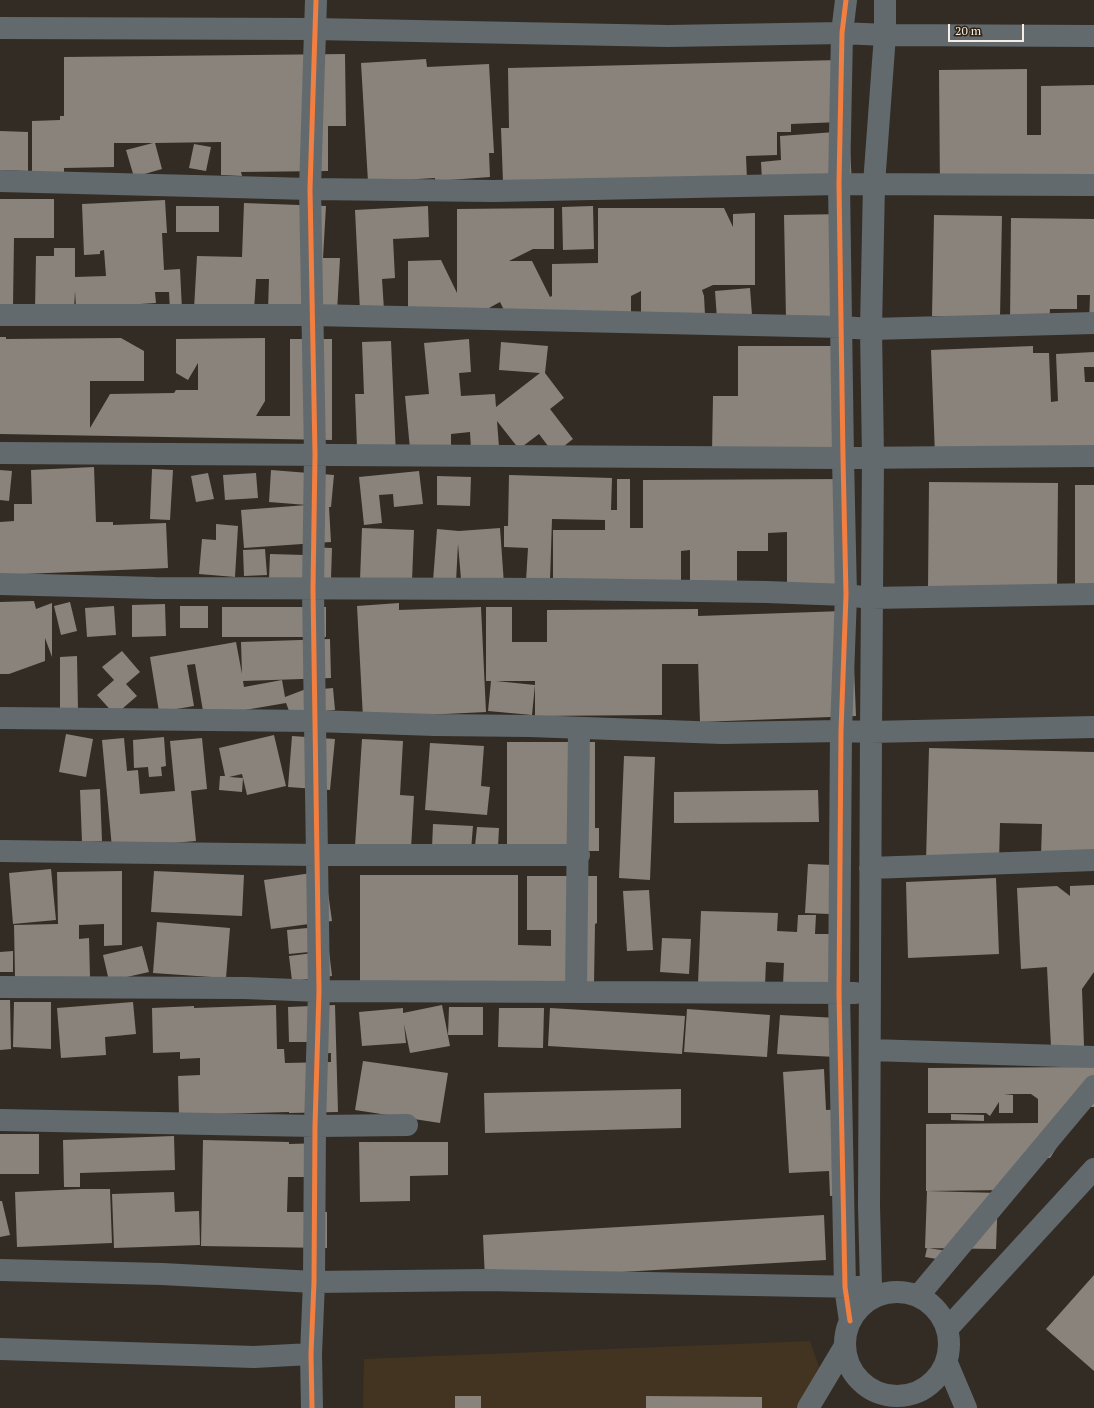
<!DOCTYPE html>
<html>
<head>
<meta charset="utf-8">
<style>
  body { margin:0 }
  #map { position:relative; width:1094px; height:1408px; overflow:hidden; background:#332c24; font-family:"PT Serif",serif }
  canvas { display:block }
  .scale { position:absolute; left:948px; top:24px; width:76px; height:18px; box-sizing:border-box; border:2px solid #f6ede4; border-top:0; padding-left:5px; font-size:12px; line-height:14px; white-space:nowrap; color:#f6ede4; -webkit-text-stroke:3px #2f2315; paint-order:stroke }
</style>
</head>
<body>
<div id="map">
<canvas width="1094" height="1408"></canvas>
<div class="scale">20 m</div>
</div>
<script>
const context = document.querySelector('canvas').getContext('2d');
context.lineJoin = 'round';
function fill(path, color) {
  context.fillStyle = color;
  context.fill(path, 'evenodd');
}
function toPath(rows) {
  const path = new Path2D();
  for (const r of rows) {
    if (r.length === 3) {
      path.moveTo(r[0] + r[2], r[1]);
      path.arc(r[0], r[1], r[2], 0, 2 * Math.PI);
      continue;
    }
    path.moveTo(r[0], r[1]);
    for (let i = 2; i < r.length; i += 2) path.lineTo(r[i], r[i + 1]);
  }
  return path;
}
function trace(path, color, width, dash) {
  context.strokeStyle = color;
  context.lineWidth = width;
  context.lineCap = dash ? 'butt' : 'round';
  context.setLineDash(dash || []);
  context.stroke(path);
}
fill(toPath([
  [810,1341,819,1367,799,1408,363,1408,364,1359]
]), '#433421');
fill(toPath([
  [345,54,346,126,328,126,328,171,241,172,242,176,221,175,221,142,155,143,162,169,134,177,126,150,153,143,114,143,114,167,64,168,64,173,32,173,32,121,60,120,60,116,64,116,64,57],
  [426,59,427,67,489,64,494,153,489,153,490,177,435,181,435,178,368,182,361,63],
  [839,60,840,122,791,124,791,132,777,132,777,155,746,156,747,180,503,182,501,128,509,128,508,68],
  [1027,69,1027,135,1041,135,1041,86,1094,85,1094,191,940,192,939,70],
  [0,131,28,132,28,171,0,170],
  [849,131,852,185,762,181,761,162,781,160,780,136],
  [194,144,211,147,206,171,189,168],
  [0,199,54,199,54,238,14,238,13,306,0,306],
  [165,200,167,233,162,233,164,270,180,269,182,310,170,311,169,292,155,292,156,303,76,308,75,291,74,310,35,309,36,256,54,256,54,248,75,248,75,277,106,276,104,250,100,251,100,254,84,255,82,204],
  [244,203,326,206,323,258,340,258,337,312,268,310,269,279,256,279,254,311,194,309,197,256,242,257],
  [176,206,219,206,219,232,176,232],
  [428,206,429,237,393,239,395,278,382,279,384,310,360,311,355,210],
  [593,206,594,249,563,250,562,207],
  [554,208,554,249,533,249,509,261,532,261,550,297,552,296,552,264,598,263,598,208,724,208,733,227,733,214,755,213,755,285,713,285,702,290,704,296,705,315,641,315,641,291,631,296,631,317,508,318,500,302,478,314,408,314,408,261,441,260,457,293,457,209],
  [844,214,846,317,786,319,784,215],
  [934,215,1002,216,1000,317,932,316],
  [1011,218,1094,219,1094,327,1089,326,1090,295,1077,295,1077,309,1050,309,1049,324,1010,324],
  [750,288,752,315,717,319,715,291],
  [0,337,6,337,6,339,121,338,144,351,144,381,90,381,90,428,110,394,174,393,176,390,198,390,198,363,188,380,176,373,176,339,265,338,265,401,256,416,290,416,290,339,332,339,332,440,0,434],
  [469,339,471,372,459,373,461,396,495,394,496,407,540,373,499,370,501,342,548,346,545,373,564,398,550,409,573,439,554,454,539,434,519,449,497,421,499,447,471,450,470,432,451,434,451,445,410,449,405,396,429,394,424,343],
  [391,341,396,456,357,448,355,394,364,394,362,342],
  [738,346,832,346,843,452,712,452,713,396,738,396],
  [1033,346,1033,353,1049,353,1051,402,1058,401,1056,354,1094,352,1094,367,1084,367,1085,382,1094,382,1094,456,935,455,931,350],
  [94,467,96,522,113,522,113,525,166,523,168,568,0,575,0,522,14,521,14,504,32,504,31,470],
  [152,469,173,470,170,520,150,519],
  [0,470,12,471,9,501,0,500],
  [271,470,334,475,331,507,329,507,331,542,244,548,241,510,307,505,269,502],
  [419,471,423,504,394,507,393,494,379,495,382,523,364,525,359,477],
  [208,473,214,499,196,502,191,476],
  [256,473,258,498,225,500,223,475],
  [509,475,612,478,611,510,617,510,617,479,630,479,630,528,643,528,643,480,844,479,844,586,787,587,787,532,768,533,768,551,737,551,737,583,690,583,690,550,681,551,681,584,553,583,553,530,605,530,605,520,552,519,550,581,526,581,528,548,504,547,504,526,508,526],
  [437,476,471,477,470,506,437,505],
  [929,482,1058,483,1057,589,928,589],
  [1075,485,1094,485,1094,593,1075,594],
  [216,524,238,526,235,577,199,574,202,539,216,540],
  [362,528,414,530,412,581,360,580],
  [500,528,504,584,461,579,458,544,456,582,433,581,437,529,459,531],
  [306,547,332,548,331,579,269,579,270,554,305,555],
  [265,549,267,575,244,576,243,550],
  [34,601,36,609,52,603,52,657,45,638,45,661,9,674,0,674,0,602],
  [70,602,77,631,61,635,54,606],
  [399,603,399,610,481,607,486,712,363,718,357,606],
  [165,604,166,636,132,637,132,605],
  [114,606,116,635,87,637,85,608],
  [180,606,208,606,208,628,180,628],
  [222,607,326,607,326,637,222,637],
  [486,607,512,607,512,642,547,642,547,610,698,609,698,616,844,611,845,667,854,667,856,716,700,722,698,659,698,664,662,664,662,715,535,716,535,681,496,681,535,685,532,715,488,711,491,681,486,681],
  [330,639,331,678,243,681,244,687,282,680,285,697,306,689,313,708,291,716,286,703,204,717,195,664,187,665,194,706,159,712,150,657,236,642,242,674,241,642],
  [122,651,140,672,126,684,137,696,115,715,97,695,114,680,102,667],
  [77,656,78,710,60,710,60,657],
  [333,688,335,710,314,712,312,690],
  [66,734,93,739,86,777,59,772],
  [274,735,286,786,247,795,243,778,242,792,219,790,220,776,225,776,219,748],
  [242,774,243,778,229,777],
  [292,736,335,739,330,790,288,787],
  [164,737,166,766,161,767,162,776,149,777,148,767,134,768,133,740],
  [124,738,127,771,138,770,140,794,175,791,170,741,202,738,207,789,191,791,196,841,112,848,102,740],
  [362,739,403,741,400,795,414,796,411,849,355,846],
  [507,742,595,742,595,828,599,828,599,851,507,851],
  [430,743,484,746,481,786,490,787,487,815,425,810],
  [929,748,1094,752,1094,857,1041,856,1042,824,1000,823,999,863,926,861],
  [624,756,655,757,650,880,619,878],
  [100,789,102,841,82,842,80,790],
  [818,790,819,822,674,823,674,792],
  [433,824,473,826,471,850,432,848],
  [477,827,499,828,498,847,475,846],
  [808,864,832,865,829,914,805,913],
  [51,869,56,920,13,924,9,873],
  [122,871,122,945,104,946,104,924,79,925,79,939,89,938,90,977,15,978,14,925,58,924,57,872],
  [154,871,244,875,242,916,151,912],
  [325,871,332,921,271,929,264,880],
  [360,875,518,875,518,945,551,946,551,930,527,930,527,876,597,876,597,923,595,924,594,983,360,982],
  [996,878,999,954,908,958,906,882],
  [1094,885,1094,972,1082,989,1084,1046,1051,1047,1047,967,1021,969,1017,888,1057,886,1070,896,1070,886],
  [649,890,653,950,627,951,623,891],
  [701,911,778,913,777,931,797,932,798,915,816,915,815,934,839,934,837,987,783,985,784,963,766,962,765,986,698,984],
  [157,922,230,928,226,978,153,973],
  [327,926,329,950,289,954,287,930],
  [662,938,691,939,689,974,660,972],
  [142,946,149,972,109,981,103,955],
  [13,951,13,972,0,972,0,952],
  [329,951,332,976,292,981,289,956],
  [0,1000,10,1000,11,1049,0,1050],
  [14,1002,51,1002,51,1049,13,1047],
  [133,1002,136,1034,105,1037,106,1055,61,1058,57,1008],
  [276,1005,277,1049,284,1049,285,1063,331,1062,331,1053,312,1054,312,1042,289,1042,288,1007,335,1005,338,1112,289,1113,289,1112,179,1115,178,1076,200,1075,200,1058,180,1059,180,1052,153,1053,152,1008,194,1006,194,1008],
  [442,1005,450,1046,410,1053,404,1024,406,1043,362,1046,359,1012,403,1008,403,1013],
  [449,1007,483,1007,483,1035,448,1035],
  [499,1008,544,1008,543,1048,498,1047],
  [550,1008,685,1016,682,1054,548,1046],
  [687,1009,770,1015,767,1057,684,1052],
  [780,1015,838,1018,836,1057,777,1054],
  [363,1061,448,1073,440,1123,355,1110],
  [1094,1067,1094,1107,1082,1107,1050,1158,1038,1158,1005,1190,926,1191,926,1124,1038,1123,1038,1099,1031,1094,1004,1094,1013,1095,1013,1113,999,1113,999,1102,990,1116,986,1113,928,1113,928,1068],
  [824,1069,826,1110,848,1109,853,1195,830,1196,829,1171,789,1173,783,1072],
  [681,1089,681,1128,485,1133,484,1093],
  [951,1114,984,1115,984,1121,951,1120],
  [0,1134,39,1134,39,1174,0,1174],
  [174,1136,175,1170,80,1173,80,1187,64,1187,63,1140],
  [203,1140,289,1142,289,1144,323,1143,306,1177,288,1177,287,1212,327,1212,327,1248,201,1246],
  [359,1142,448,1142,448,1175,410,1176,410,1201,360,1202],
  [82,1189,110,1189,112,1243,17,1247,15,1192],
  [927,1191,998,1193,996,1249,925,1248],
  [174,1192,175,1212,199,1211,200,1245,114,1248,112,1194],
  [0,1201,2,1201,10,1235,0,1237],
  [824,1215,826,1260,485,1280,483,1235],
  [927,1248,956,1252,954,1262,925,1257],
  [1094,1275,1094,1371,1046,1329],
  [455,1396,481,1396,481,1408,455,1408],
  [646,1396,762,1397,762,1408,646,1408]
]), '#89837b');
trace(toPath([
  [846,0,842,33,839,184,843,458,846,595,841,731,839,994,845,1287,850,1321],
  [0,28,315,29,668,36,842,33,885,35,1094,36],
  [0,181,310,189,494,191,839,184,1094,185],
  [0,315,313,315,841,327,871,329,1094,323],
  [0,453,843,458,1094,456],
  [0,584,155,588,563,589,767,592,846,595,871,598,1094,594],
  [0,718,315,721,435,725,530,726,722,733,841,731,871,732,1094,727],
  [0,851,316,855,579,855],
  [870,868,1094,860],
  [0,987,245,988,319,991,855,993],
  [576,992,579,728],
  [870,1050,1094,1057],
  [0,1120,315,1126,407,1125],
  [0,1270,162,1274,314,1282,485,1280,860,1287],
  [897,1344,52],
  [919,1295,1094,1086],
  [873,1297,871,1287,869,1206,871,732,873,457,871,329,874,184,885,35,885,0],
  [948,1328,1094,1169],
  [0,1349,254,1357,311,1354],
  [947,1363,966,1408],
  [312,1408,311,1354,314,1282,315,1126,319,991,313,589,315,454,310,189,316,0],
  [808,1408,845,1346]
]), '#636a6e', 22);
trace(toPath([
  [846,0,842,33,839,184,843,458,846,595,841,731,839,994,845,1287,850,1321],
  [312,1408,311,1354,314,1282,315,1126,319,991,313,589,315,454,310,189,316,0]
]), '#f27e40', 5);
</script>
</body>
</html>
